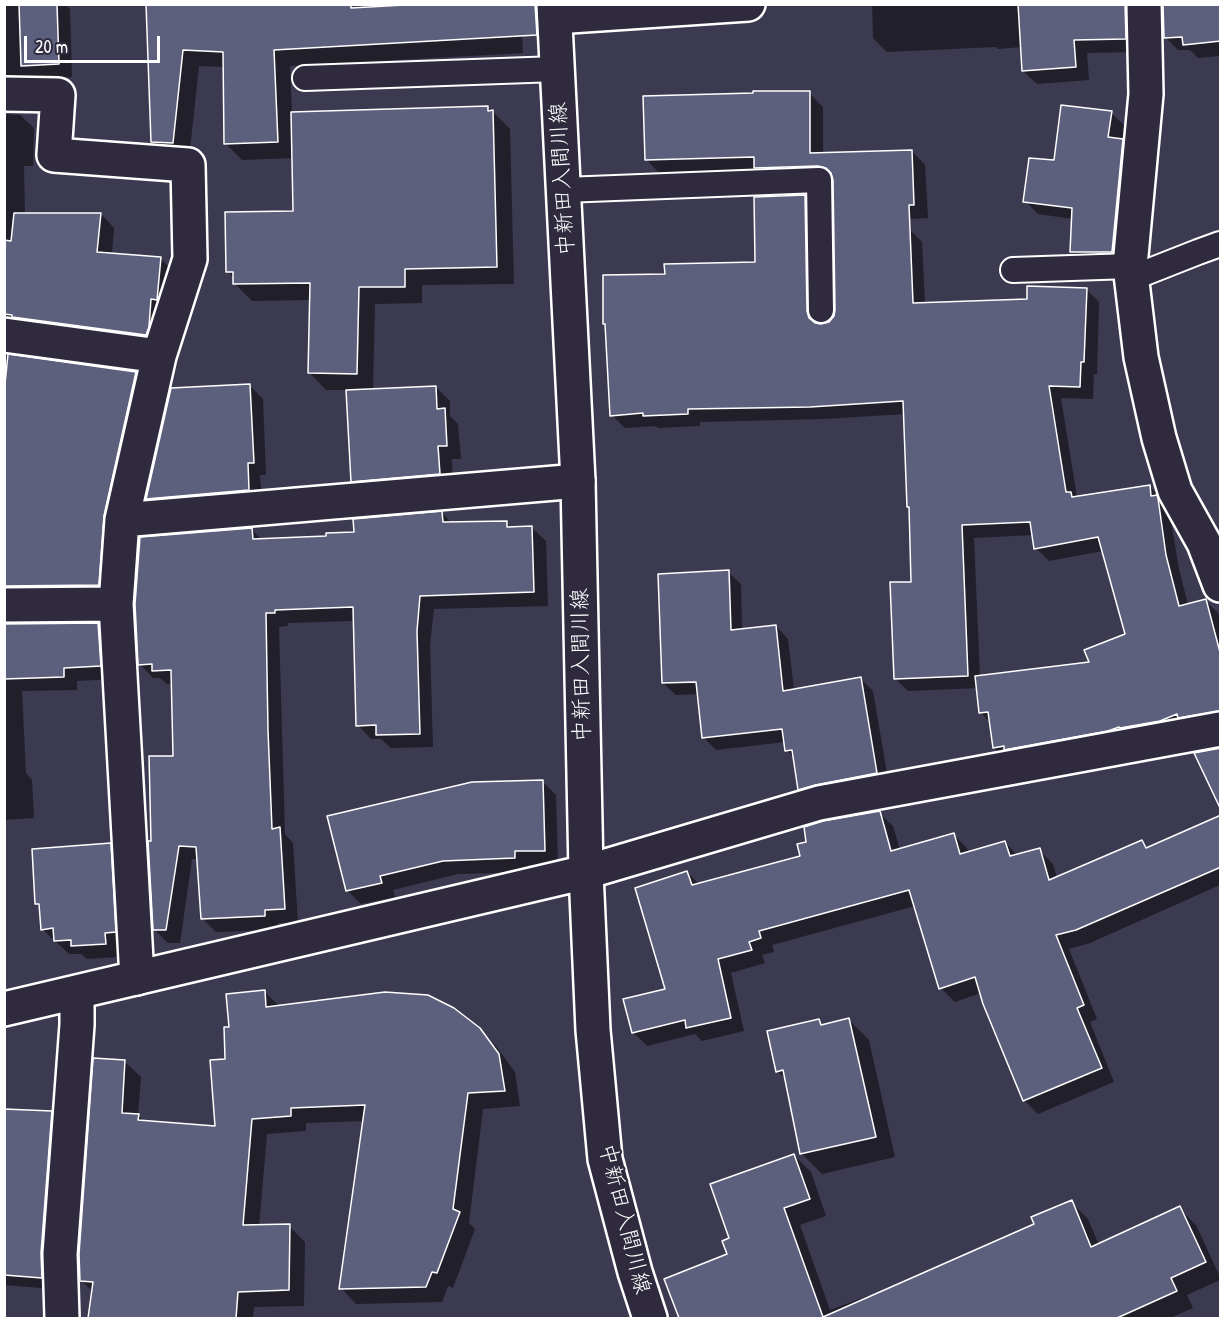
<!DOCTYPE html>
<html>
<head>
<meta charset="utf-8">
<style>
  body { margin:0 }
  #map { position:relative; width:1225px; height:1323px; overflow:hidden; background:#3c3a50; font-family:"Patrick Hand",sans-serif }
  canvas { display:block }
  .frame { position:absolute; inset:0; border:6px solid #fff; pointer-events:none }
  .scale { position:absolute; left:24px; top:36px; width:136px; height:27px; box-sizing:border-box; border:3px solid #fff; border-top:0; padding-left:8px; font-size:18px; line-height:21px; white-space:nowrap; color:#fff; -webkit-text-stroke:4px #2f2a3d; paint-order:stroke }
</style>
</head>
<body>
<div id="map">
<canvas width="1225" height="1323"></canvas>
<div class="frame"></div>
<div class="scale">20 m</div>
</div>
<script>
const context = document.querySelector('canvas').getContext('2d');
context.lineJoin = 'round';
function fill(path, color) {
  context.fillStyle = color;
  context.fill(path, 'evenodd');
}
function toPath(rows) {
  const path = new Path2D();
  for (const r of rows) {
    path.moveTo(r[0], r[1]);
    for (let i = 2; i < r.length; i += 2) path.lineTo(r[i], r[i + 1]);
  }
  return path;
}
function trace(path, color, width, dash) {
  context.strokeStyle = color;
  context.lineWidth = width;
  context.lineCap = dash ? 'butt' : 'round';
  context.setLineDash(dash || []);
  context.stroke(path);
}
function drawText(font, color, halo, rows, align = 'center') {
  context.font = font + ' "Patrick Hand","Klee One",sans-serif';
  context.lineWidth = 4.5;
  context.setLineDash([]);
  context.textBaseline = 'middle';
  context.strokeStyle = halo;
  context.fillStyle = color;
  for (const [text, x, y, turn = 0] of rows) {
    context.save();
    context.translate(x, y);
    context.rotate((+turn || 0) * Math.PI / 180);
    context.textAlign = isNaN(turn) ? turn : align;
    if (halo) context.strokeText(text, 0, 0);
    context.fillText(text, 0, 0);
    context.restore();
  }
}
fill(toPath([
  [4,4,65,4,70,9,72,77,36,79,4,95],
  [147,4,351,6,354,9,521,18,523,53,290,66,292,113,488,107,510,129,514,284,422,285,422,303,375,304,373,390,436,387,450,401,450,416,458,424,461,459,452,459,453,487,367,495,353,481,348,390,326,390,309,372,311,300,252,301,235,284,235,279,228,272,295,213,294,158,242,160,225,143,224,67,199,66,189,159,169,158,152,142],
  [872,4,1145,4,1139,52,1087,53,1089,80,1037,84,1023,71,1022,47,998,49,996,47,887,52,873,38],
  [1220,4,1220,56,1198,58,1190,50,1178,50,1165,37],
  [809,93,823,107,823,164,827,168,828,179,758,171,660,174,647,160],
  [1111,113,1124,125,1122,140,1135,153,1125,264,1085,264,1072,252,1073,219,1038,214,1025,201,1055,162],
  [4,114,20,115,34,128,33,166,24,166,25,215,101,214,114,228,112,254,161,259,175,273,162,341,4,320],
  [912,151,925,165,928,218,893,220],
  [804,196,817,209,819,325,830,323,909,229,922,242,925,304,1028,300,1086,289,1099,302,1097,374,1094,374,1093,399,1061,398,1077,497,1149,486,1162,499,1163,503,1169,510,1179,569,1188,605,1206,601,1219,614,1220,620,1220,725,1007,761,994,748,991,723,981,713,978,688,908,691,895,678,913,583,910,509,908,507,905,414,824,419,700,422,700,426,658,428,656,426,625,428,612,415,666,275,756,264],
  [1033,535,1036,548,1049,561,1103,551,1126,635,1091,663,980,677,974,538],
  [135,373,149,387,112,598,4,606,4,392],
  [250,386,263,399,266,475,260,475,262,503,160,511,148,499],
  [442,513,452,523,506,522,512,528,532,528,546,541,548,606,434,609,430,645,433,747,391,748,381,739,371,739,358,725,354,621,288,623,288,626,279,627,285,834,293,843,298,923,278,923,278,930,216,932,202,918,198,859,192,859,180,943,168,943,155,930,153,842,175,757,173,684,167,684,160,678,153,678,140,664,251,529,262,540,328,537,356,534],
  [728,572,741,584,742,630,776,626,788,639,794,690,861,679,873,691,889,785,812,801,799,789,794,758,787,750,785,742,716,750,704,738,699,694,676,695,663,683],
  [98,624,111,638,114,679,77,681,77,690,22,691,26,773,32,780,34,818,4,820,4,625],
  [543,782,556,795,558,864,528,865,529,872,458,874,393,890,395,897,361,904,347,890],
  [879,813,893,826,900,850,954,835,967,848,969,853,1005,842,1018,856,1039,850,1053,864,1057,878,1142,842,1149,849,1220,817,1220,885,1090,943,1069,949,1097,1019,1090,1022,1114,1082,1038,1114,1024,1100,981,993,955,1002,941,988,915,906,772,945,774,952,762,955,765,963,731,973,744,1031,702,1041,695,1034,647,1046,633,1032,667,990,687,872,699,884,802,857],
  [110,845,124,859,129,945,118,946,119,957,87,959,81,954,69,954,42,929,41,908,36,904],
  [264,991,280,1007,479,1029,495,1045,515,1072,520,1106,483,1109,469,1223,475,1229,453,1288,448,1286,442,1302,356,1304,341,1288,364,1121,306,1123,306,1131,267,1134,259,1227,289,1226,305,1242,304,1306,254,1307,253,1318,90,1318,93,1292,81,1280,125,1062,141,1077,138,1115,145,1122,217,1127,231,1028],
  [849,1020,869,1040,895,1157,822,1174,802,1154,787,1080,777,1071,819,1021,824,1026],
  [4,1111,51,1112,64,1125,54,1289,4,1285],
  [794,1155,811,1172,826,1216,800,1225,830,1310,870,1295,872,1297,1036,1225,1071,1202,1088,1219,1099,1245,1179,1208,1196,1225,1220,1277,1220,1280,1187,1295,1193,1308,1170,1318,681,1318,666,1280,729,1255,731,1239]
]), '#0007');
const building = toPath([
  [19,4,57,4,59,64,21,66,19,4],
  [146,4,351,4,351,8,422,4,535,4,537,35,274,50,278,142,224,144,223,52,183,50,173,143,151,142,146,4],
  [1018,4,1125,4,1126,39,1074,40,1076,67,1022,71,1018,4],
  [1163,4,1221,4,1221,41,1183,45,1182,37,1164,38,1163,4],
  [753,91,810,91,810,153,912,150,914,205,909,205,913,303,1027,299,1027,286,1087,288,1084,362,1081,362,1080,387,1049,386,1066,492,1071,492,1072,497,1150,485,1151,496,1157,495,1158,498,1166,555,1179,606,1206,599,1221,656,1221,711,1178,718,1177,714,1160,721,1120,728,1119,727,1108,731,1004,750,1004,746,993,748,988,712,979,713,975,676,1089,662,1084,650,1125,634,1098,537,1034,549,1030,522,962,525,968,676,894,679,890,582,911,582,909,507,907,507,903,401,810,407,688,409,688,414,643,416,643,413,610,416,605,324,603,324,603,275,665,274,664,264,755,262,754,197,805,195,807,311,809,318,815,323,821,324,829,322,834,316,835,310,833,180,831,173,826,168,818,166,754,168,754,157,645,160,643,96,753,93,753,91],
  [1061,105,1112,111,1108,137,1123,139,1112,252,1070,252,1072,208,1023,202,1029,158,1054,160,1061,105],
  [488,106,488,111,493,110,497,267,405,269,405,287,359,287,357,374,308,373,310,283,233,284,233,272,226,272,225,212,293,211,291,112,488,106],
  [14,213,101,213,97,252,161,257,157,300,151,299,149,327,146,335,12,317,12,315,4,314,4,240,11,241,14,213],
  [8,354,136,372,104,516,99,585,4,586,4,394,8,354],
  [250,384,254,463,248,463,249,490,146,499,171,388,250,384],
  [436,386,437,409,445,408,447,446,438,446,440,474,351,482,346,390,436,386],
  [442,511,443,522,507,521,507,527,532,526,534,592,420,596,417,631,420,734,376,735,376,725,356,726,353,607,275,610,275,613,266,613,268,730,272,829,280,827,285,909,265,910,265,916,201,919,196,847,179,846,166,930,153,930,148,841,151,841,149,756,173,756,171,670,152,671,152,664,138,665,135,604,140,537,252,528,253,539,326,536,326,533,354,532,353,519,442,511],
  [729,570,731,630,776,625,783,691,861,677,877,773,816,785,798,790,792,750,785,751,782,729,702,738,696,682,662,683,658,574,729,570],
  [98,623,101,666,64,668,64,677,4,679,4,624,98,623],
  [1221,748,1221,810,1194,753,1221,748],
  [543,780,545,851,515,851,515,858,443,861,380,876,382,883,346,891,327,816,472,782,543,780],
  [880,811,891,851,954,833,960,854,1005,841,1010,856,1040,848,1049,880,1142,840,1146,848,1221,815,1221,867,1076,930,1056,935,1084,1005,1077,1008,1102,1068,1023,1101,983,1004,975,977,939,989,909,890,759,931,761,938,749,942,752,950,718,959,731,1018,686,1028,685,1020,632,1033,623,999,665,989,635,888,687,871,692,885,800,856,797,844,806,842,804,827,823,821,880,811],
  [111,843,116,932,105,933,106,944,71,946,71,940,54,941,53,928,41,930,39,904,35,904,32,849,111,843],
  [265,990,266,1007,385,992,428,995,454,1008,480,1028,499,1054,505,1091,468,1093,453,1209,460,1212,437,1273,432,1272,426,1287,339,1289,365,1105,291,1108,291,1116,252,1119,243,1225,290,1224,289,1290,238,1292,236,1318,88,1318,93,1282,80,1281,79,1254,93,1058,125,1060,122,1113,139,1114,138,1120,215,1126,210,1060,225,1059,224,1027,229,1027,226,994,265,990],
  [849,1018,876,1137,800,1154,783,1070,776,1072,767,1031,819,1019,821,1025,849,1018],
  [4,1109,52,1111,41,1253,42,1278,4,1275,4,1109],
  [794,1154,810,1199,784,1208,823,1317,1034,1224,1031,1217,1072,1200,1091,1247,1180,1206,1206,1262,1171,1278,1177,1291,1117,1318,679,1318,664,1279,727,1254,722,1241,729,1238,710,1184,794,1154]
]);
fill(building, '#5c607d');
trace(building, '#fff', 1.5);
const lane = toPath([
  [305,78,557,69],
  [564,190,819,180,821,310],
  [1013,270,1130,266],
  [1132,278,1198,252,1220,244]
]);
const street = toPath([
  [1144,4,1146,94,1130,266,1141,357,1159,438,1175,491,1204,543,1220,585],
  [555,17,748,4],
  [4,94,58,95,54,155,188,165,190,259,159,356,122,520,116,604,137,978],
  [4,335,159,356],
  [122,520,578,481],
  [4,605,116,604],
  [586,872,819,803,1220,729],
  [62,1318,60,1254,77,1025,77,993]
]);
const secondary = toPath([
  [554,4,578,481,586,872,593,1030,605,1159,635,1272,650,1318],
  [4,1009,586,872]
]);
trace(lane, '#fff', 28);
trace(street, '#fff', 38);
trace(secondary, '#fff', 38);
trace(lane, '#2f2a3d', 24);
trace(street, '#2f2a3d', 33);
trace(secondary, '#2f2a3d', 33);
drawText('22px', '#fff', '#2f2a3d', [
  ["中新田入間川線",563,179,-93],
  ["中新田入間川線",582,665,-91],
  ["中新田入間川線",624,1219,76]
]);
</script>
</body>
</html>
